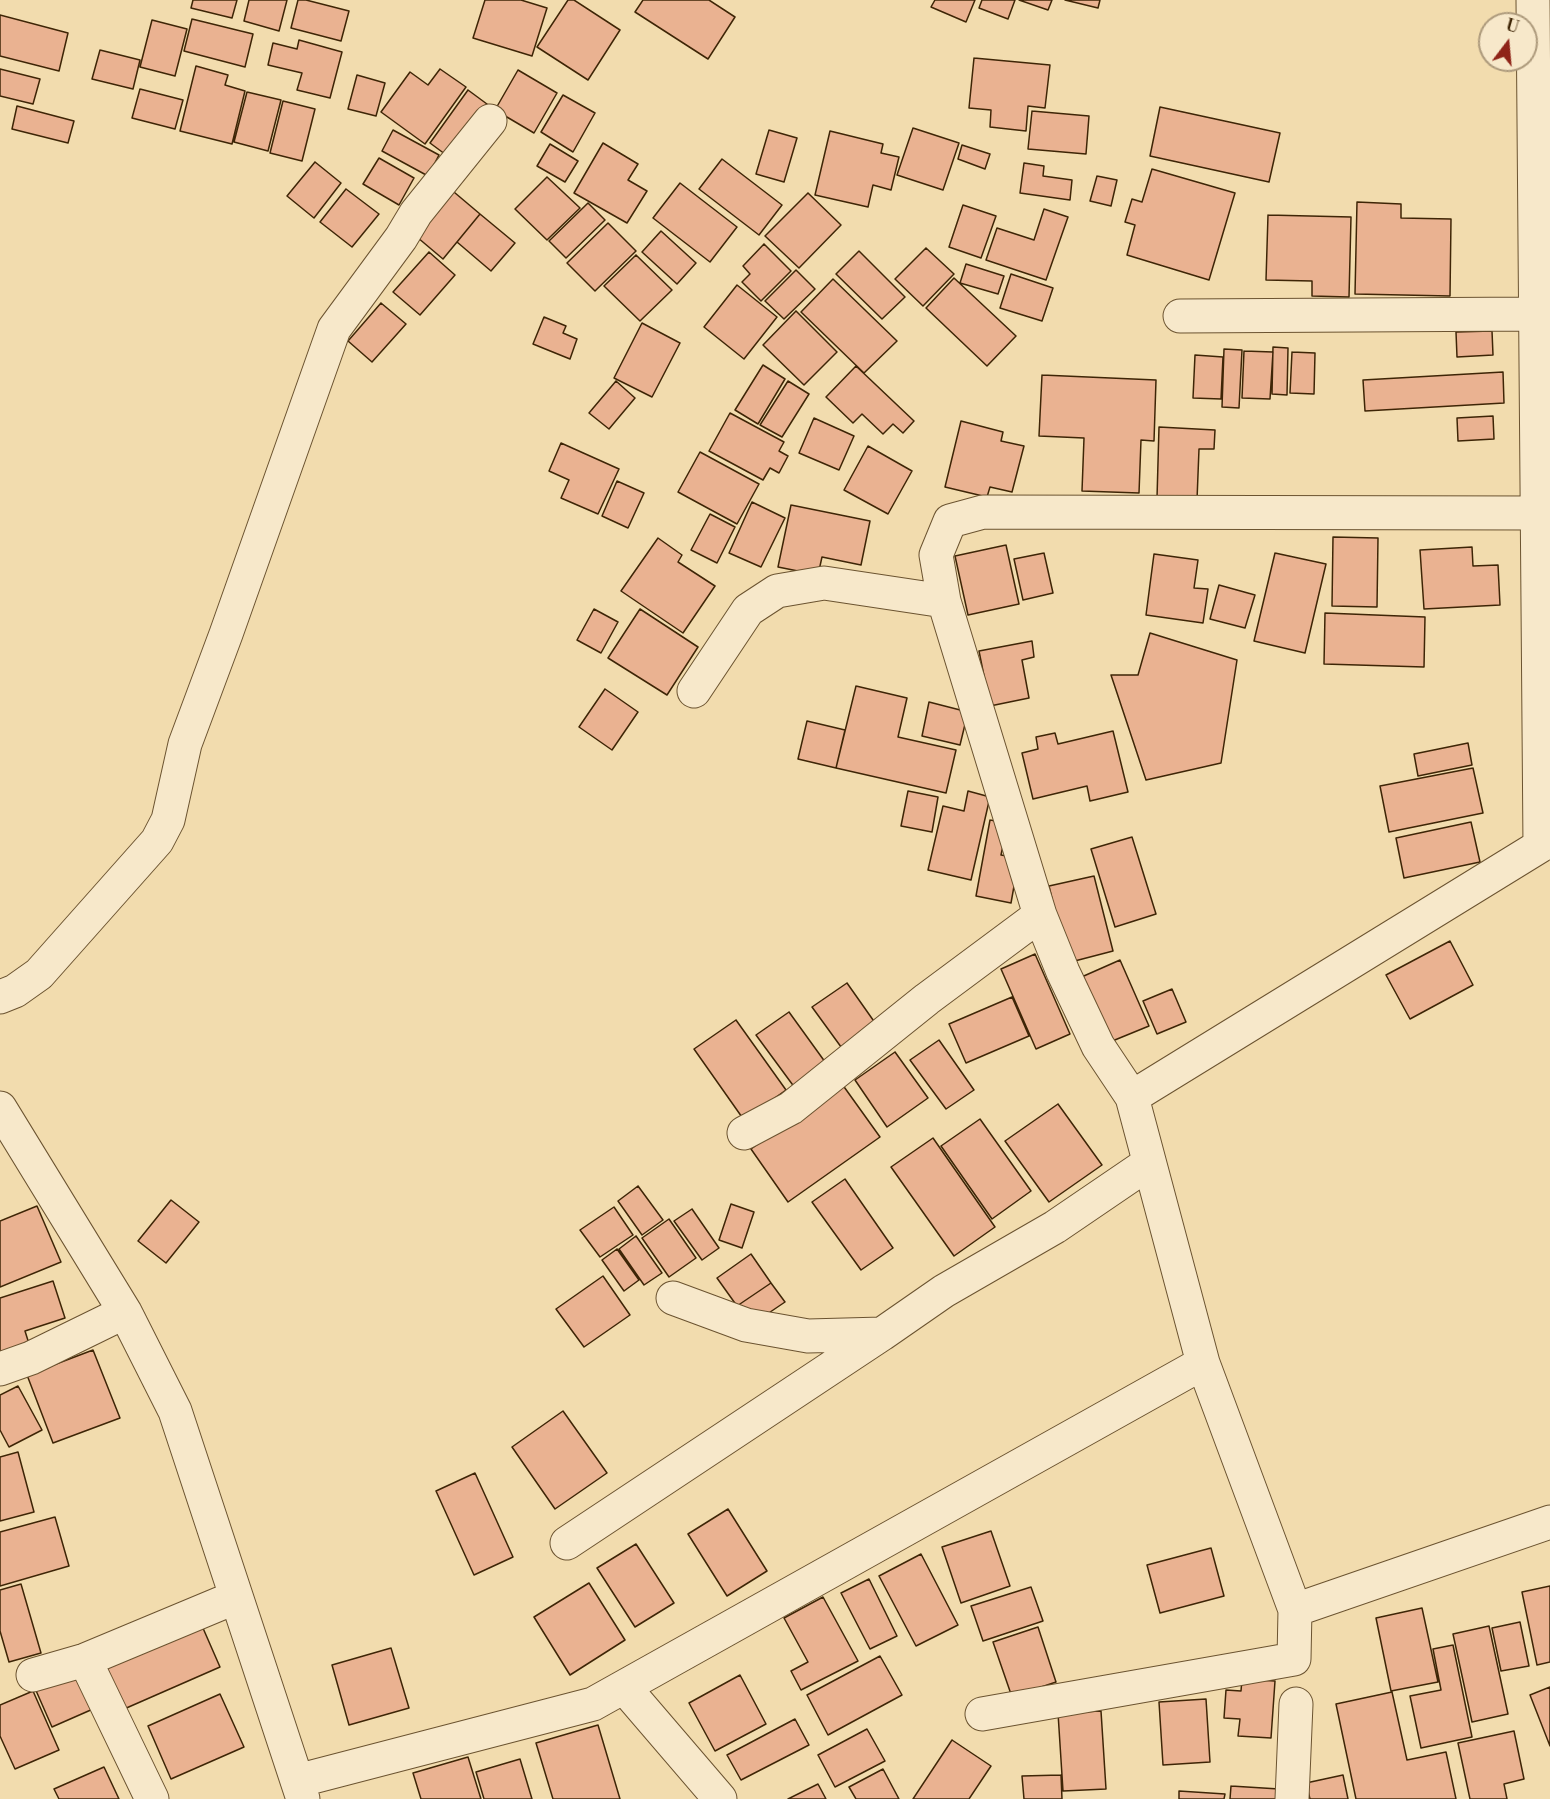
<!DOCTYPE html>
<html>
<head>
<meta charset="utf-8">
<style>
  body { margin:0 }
  #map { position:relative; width:1550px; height:1799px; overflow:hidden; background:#f2dcae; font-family:"Libre Bodoni",serif }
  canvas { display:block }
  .north { position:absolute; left:1478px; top:12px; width:60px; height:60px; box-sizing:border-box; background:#f7e8ca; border:2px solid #ad9a7c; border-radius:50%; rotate:16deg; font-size:16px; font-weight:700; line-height:24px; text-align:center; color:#3e2506 }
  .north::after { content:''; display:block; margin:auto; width:21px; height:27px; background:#8f2418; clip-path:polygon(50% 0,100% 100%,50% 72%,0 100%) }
</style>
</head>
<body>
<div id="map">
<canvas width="1550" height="1799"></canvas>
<div class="north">U</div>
</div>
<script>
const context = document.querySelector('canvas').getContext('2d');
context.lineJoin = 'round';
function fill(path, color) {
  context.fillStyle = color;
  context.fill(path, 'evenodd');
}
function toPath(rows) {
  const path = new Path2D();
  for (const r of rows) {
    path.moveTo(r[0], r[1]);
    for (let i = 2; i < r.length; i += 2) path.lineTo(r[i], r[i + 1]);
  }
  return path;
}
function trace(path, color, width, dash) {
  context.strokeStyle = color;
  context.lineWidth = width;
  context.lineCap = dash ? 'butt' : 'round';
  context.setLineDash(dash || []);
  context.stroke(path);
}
const building = toPath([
  [193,0,237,0,232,18,191,8,193,0],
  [249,0,287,0,279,31,244,21,249,0],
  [298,0,306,0,349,11,341,41,291,28,298,0],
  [485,0,521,0,547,8,532,56,473,38,485,0],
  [568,0,574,0,620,30,588,80,537,47,568,0],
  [643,0,709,0,735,17,708,59,635,12,643,0],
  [935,0,975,0,966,22,931,7,935,0],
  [982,0,1015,0,1008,19,979,8,982,0],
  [1019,0,1052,0,1048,10,1019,0],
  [1065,0,1100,0,1098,8,1065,0],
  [0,15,68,33,59,71,0,56,0,15],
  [192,19,253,34,245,67,184,51,192,19],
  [152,20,187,29,175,76,140,67,152,20],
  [299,40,342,52,330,98,297,90,302,73,268,65,273,43,297,49,299,40],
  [100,50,140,60,133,89,92,79,100,50],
  [974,58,1050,65,1045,108,1028,106,1026,131,990,127,991,110,969,108,974,58],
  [196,66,228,75,225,85,245,91,232,144,180,131,196,66],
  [0,69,40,79,33,104,0,96,0,69],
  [440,69,466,87,425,144,381,112,410,72,428,85,440,69],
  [518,70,557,93,534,133,495,110,518,70],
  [357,75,385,83,376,116,348,109,357,75],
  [140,89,183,100,175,129,132,118,140,89],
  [468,90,491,107,453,160,430,143,468,90],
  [247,92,281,100,268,151,234,142,247,92],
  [563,95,595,113,573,152,541,132,563,95],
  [283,101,315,109,302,161,270,153,283,101],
  [17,106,74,121,68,143,12,129,17,106],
  [1160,107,1280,133,1269,182,1150,156,1160,107],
  [1032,111,1089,116,1086,154,1028,149,1032,111],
  [913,128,959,143,943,190,897,175,913,128],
  [393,130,439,155,428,176,382,151,393,130],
  [769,130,797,138,784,182,756,174,769,130],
  [830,131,883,144,881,153,899,157,891,190,873,185,868,207,815,195,830,131],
  [603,143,638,164,628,180,647,191,627,223,574,193,603,143],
  [550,144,578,161,565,182,537,166,550,144],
  [962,145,990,154,985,169,958,159,962,145],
  [379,158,414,178,399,205,363,184,379,158],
  [722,159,782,205,759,235,699,189,722,159],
  [315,162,341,183,314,218,287,196,315,162],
  [1024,163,1044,166,1043,176,1072,180,1070,200,1020,193,1024,163],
  [1152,169,1235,193,1209,280,1127,255,1135,225,1125,222,1132,199,1142,202,1152,169],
  [1097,176,1117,180,1111,206,1090,201,1097,176],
  [547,177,580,208,547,240,515,209,547,177],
  [680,183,737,227,710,262,653,218,680,183],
  [448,187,480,214,443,259,411,232,448,187],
  [346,189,379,214,352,247,320,222,346,189],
  [808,193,841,225,799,268,765,236,808,193],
  [1357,202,1401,204,1401,218,1451,219,1450,296,1355,294,1357,202],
  [588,203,605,220,566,258,549,241,588,203],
  [963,205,996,216,981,258,949,247,963,205],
  [1044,209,1068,217,1046,280,986,260,997,228,1034,240,1044,209],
  [480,214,515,243,491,271,457,242,480,214],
  [1268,215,1351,217,1349,297,1312,296,1312,281,1266,280,1268,215],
  [608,223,636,251,595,291,567,263,608,223],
  [661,231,696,263,677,284,642,252,661,231],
  [764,244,791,271,761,301,742,282,750,274,743,266,764,244],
  [926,248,954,274,923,306,895,279,926,248],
  [859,251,905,297,882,319,836,274,859,251],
  [429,252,455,275,420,315,393,292,429,252],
  [636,255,672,290,640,321,604,286,636,255],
  [966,264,1004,276,998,294,960,283,966,264],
  [796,270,815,289,784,319,765,301,796,270],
  [1011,274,1053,288,1042,321,1000,308,1011,274],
  [954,278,1016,336,987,366,926,308,954,278],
  [833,279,897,341,864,373,801,312,833,279],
  [737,285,777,317,744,359,704,327,737,285],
  [381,303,406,324,372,362,348,341,381,303],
  [796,311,837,352,804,385,763,345,796,311],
  [544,317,566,326,563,333,577,339,570,359,533,344,544,317],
  [642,323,680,343,652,397,614,378,642,323],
  [1492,331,1493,355,1457,357,1456,332,1492,331],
  [1273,347,1288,348,1287,395,1272,394,1273,347],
  [1224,349,1242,350,1239,408,1222,407,1224,349],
  [1244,351,1273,352,1270,399,1242,398,1244,351],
  [1292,352,1315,353,1314,394,1290,393,1292,352],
  [1195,355,1223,357,1221,399,1193,398,1195,355],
  [763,365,785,379,758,424,735,410,763,365],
  [856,366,914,421,903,433,893,424,883,434,862,414,853,423,826,397,856,366],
  [1503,372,1504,403,1365,411,1363,380,1503,372],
  [1042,375,1156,380,1154,441,1141,440,1139,493,1082,491,1084,438,1039,436,1042,375],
  [616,381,635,398,609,429,589,413,616,381],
  [788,381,809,394,782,437,760,425,788,381],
  [730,413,784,442,779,451,788,456,779,473,770,468,763,480,709,451,730,413],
  [1493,416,1494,439,1458,441,1457,418,1493,416],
  [814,418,854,436,839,470,799,453,814,418],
  [961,421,1003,432,1001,441,1024,446,1012,492,990,487,987,497,945,487,961,421],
  [1159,427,1215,430,1214,449,1199,449,1197,500,1157,498,1159,427],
  [561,443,619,469,598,514,561,498,569,480,549,471,561,443],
  [868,446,912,471,888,514,844,490,868,446],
  [700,452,759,484,737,524,678,492,700,452],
  [617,481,644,493,628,528,602,516,617,481],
  [752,502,785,518,761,567,729,553,752,502],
  [791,505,870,521,861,565,822,557,818,575,778,567,791,505],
  [710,514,735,527,717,563,691,550,710,514],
  [1333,537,1378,538,1377,607,1332,606,1333,537],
  [658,538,682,555,678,562,715,586,683,633,621,591,658,538],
  [1006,545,1019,604,968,615,955,556,1006,545],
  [1472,547,1473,566,1498,565,1500,605,1424,609,1420,550,1472,547],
  [1044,553,1053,593,1023,600,1014,559,1044,553],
  [1275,553,1326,564,1305,653,1254,641,1275,553],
  [1154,554,1198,560,1194,588,1208,589,1203,623,1146,615,1154,554],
  [1219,585,1255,595,1245,628,1210,619,1219,585],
  [594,609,618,622,601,653,577,640,594,609],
  [640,609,698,647,667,695,608,658,640,609],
  [1325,613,1425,617,1424,667,1324,664,1325,613],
  [1150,633,1237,660,1221,763,1146,780,1111,675,1138,675,1150,633],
  [1032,641,1034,657,1022,660,1029,698,990,706,979,651,1032,641],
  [856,686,907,698,898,737,956,750,946,793,836,768,856,686],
  [605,689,638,712,612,750,579,727,605,689],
  [929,702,968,712,960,745,922,736,929,702],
  [807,721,845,730,836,768,798,759,807,721],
  [1113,731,1128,792,1090,801,1087,786,1033,799,1022,753,1038,749,1036,737,1055,733,1058,744,1113,731],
  [1468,743,1472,765,1418,776,1414,754,1468,743],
  [1473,768,1483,813,1389,832,1380,786,1473,768],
  [908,791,938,797,932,832,901,826,908,791],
  [968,791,990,797,971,880,928,870,943,806,964,811,968,791],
  [990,820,1008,823,1001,855,1019,858,1011,903,976,896,990,820],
  [1471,822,1480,862,1404,878,1396,838,1471,822],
  [1132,837,1156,914,1115,927,1091,849,1132,837],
  [1094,876,1113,951,1067,963,1049,886,1094,876],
  [1450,941,1473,985,1410,1019,1386,975,1450,941],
  [1035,954,1070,1034,1036,1049,1001,969,1035,954],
  [1120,960,1149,1026,1105,1044,1077,979,1120,960],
  [847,983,878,1027,844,1051,812,1007,847,983],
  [1172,989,1186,1022,1157,1034,1143,1001,1172,989],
  [1012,997,1029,1036,966,1063,949,1024,1012,997],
  [789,1012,828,1066,795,1088,756,1035,789,1012],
  [736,1020,786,1090,744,1120,694,1049,736,1020],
  [939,1040,974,1090,946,1109,910,1060,939,1040],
  [895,1052,928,1098,887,1127,855,1080,895,1052],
  [842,1084,880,1137,788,1202,751,1149,842,1084],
  [1058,1104,1102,1165,1049,1202,1005,1141,1058,1104],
  [980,1119,1031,1191,992,1219,941,1146,980,1119],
  [933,1138,995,1227,954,1256,891,1167,933,1138],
  [845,1179,893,1248,861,1270,812,1202,845,1179],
  [638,1186,663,1220,642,1235,618,1201,638,1186],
  [171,1200,199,1222,166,1263,138,1241,171,1200],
  [731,1204,754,1212,742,1248,719,1240,731,1204],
  [37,1206,61,1262,0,1287,0,1221,37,1206],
  [614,1207,633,1235,600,1257,580,1230,614,1207],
  [692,1209,719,1248,702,1260,674,1221,692,1209],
  [669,1219,696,1258,669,1277,642,1238,669,1219],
  [636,1236,662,1273,644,1285,619,1249,636,1236],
  [617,1249,639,1280,624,1291,602,1260,617,1249],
  [751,1254,771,1283,737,1306,717,1278,751,1254],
  [603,1276,630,1315,584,1347,556,1309,603,1276],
  [53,1281,65,1318,25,1331,30,1347,0,1357,0,1298,53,1281],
  [771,1283,785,1302,751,1325,737,1306,771,1283],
  [93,1350,120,1418,53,1443,27,1375,93,1350],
  [18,1386,42,1430,9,1447,0,1430,0,1395,18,1386],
  [563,1411,607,1473,555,1509,512,1447,563,1411],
  [18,1452,34,1512,0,1521,0,1457,18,1452],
  [475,1473,513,1557,474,1575,436,1491,475,1473],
  [728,1509,767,1571,727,1596,688,1534,728,1509],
  [55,1517,69,1566,0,1586,0,1532,55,1517],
  [991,1531,1010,1586,961,1603,942,1547,991,1531],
  [636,1544,674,1603,635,1627,597,1568,636,1544],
  [1211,1548,1224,1596,1160,1613,1147,1565,1211,1548],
  [921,1554,958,1625,916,1646,879,1576,921,1554],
  [869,1579,897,1636,870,1649,841,1593,869,1579],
  [589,1583,625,1640,570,1675,534,1617,589,1583],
  [21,1584,41,1653,9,1662,0,1631,0,1590,21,1584],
  [1550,1586,1550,1662,1537,1665,1522,1592,1550,1586],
  [1031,1587,1043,1621,983,1641,971,1606,1031,1587],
  [823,1597,858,1661,801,1690,791,1671,808,1662,784,1618,823,1597],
  [1422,1608,1438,1682,1391,1691,1376,1618,1422,1608],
  [199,1619,220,1667,115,1713,94,1666,199,1619],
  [1520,1622,1529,1666,1501,1671,1492,1628,1520,1622],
  [1489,1626,1508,1714,1472,1722,1453,1634,1489,1626],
  [1038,1627,1056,1682,1012,1697,993,1642,1038,1627],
  [1453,1645,1472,1737,1421,1748,1410,1696,1441,1690,1433,1649,1453,1645],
  [391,1648,409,1708,349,1725,332,1665,391,1648],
  [880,1656,902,1695,828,1735,807,1695,880,1656],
  [74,1668,93,1709,52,1727,34,1686,74,1668],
  [740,1675,766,1724,715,1751,689,1703,740,1675],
  [1242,1679,1275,1681,1271,1738,1238,1736,1240,1719,1224,1718,1226,1690,1241,1691,1242,1679],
  [1550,1687,1550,1746,1530,1695,1550,1687],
  [33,1691,59,1750,15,1769,0,1736,0,1705,33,1691],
  [1392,1692,1407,1760,1446,1752,1456,1799,1356,1799,1336,1704,1392,1692],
  [220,1694,244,1747,171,1779,148,1726,220,1694],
  [1206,1699,1210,1762,1163,1765,1159,1702,1206,1699],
  [1101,1711,1106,1789,1063,1791,1058,1713,1101,1711],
  [795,1719,809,1745,741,1780,727,1755,795,1719],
  [598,1725,620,1799,553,1799,536,1743,598,1725],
  [867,1729,885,1761,835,1787,818,1755,867,1729],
  [1514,1731,1524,1779,1504,1784,1507,1799,1470,1799,1458,1743,1514,1731],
  [952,1740,991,1766,969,1799,913,1799,952,1740],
  [468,1757,481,1799,421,1799,413,1773,468,1757],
  [520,1759,532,1799,484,1799,476,1772,520,1759],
  [104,1767,119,1799,59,1799,54,1789,104,1767],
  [883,1769,899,1799,856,1799,849,1787,883,1769],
  [1061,1775,1062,1799,1024,1799,1022,1776,1061,1775],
  [1343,1775,1348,1799,1310,1799,1306,1783,1343,1775],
  [818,1784,826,1799,788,1799,818,1784],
  [1231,1786,1279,1789,1278,1799,1230,1799,1231,1786],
  [1179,1791,1225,1794,1224,1799,1179,1799,1179,1791]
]);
fill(building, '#eab291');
trace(building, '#3e2506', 1.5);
const street = toPath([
  [1180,316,1536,314],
  [694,691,748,610,777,591,824,583,944,601],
  [0,997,15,991,39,974,157,841,168,820,185,744,226,634,334,329,401,238,416,213,490,121],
  [1132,1097,1098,1046,1063,972,1040,915,944,601,936,555,950,521,983,512,1537,513],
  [0,1108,125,1312,175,1411,303,1799],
  [744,1133,791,1108,927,999,1040,915],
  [673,1298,746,1325,808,1336,882,1334,944,1291,1055,1227,1149,1163],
  [0,1369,31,1358,125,1312],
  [567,1543,882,1334],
  [1295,1610,1550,1522],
  [85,1660,152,1799],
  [33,1675,85,1660,236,1597],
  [624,1687,720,1799],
  [982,1714,1294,1659,1295,1610,1203,1363,1132,1097,1540,846,1533,0],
  [297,1781,593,1704,1203,1363],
  [1292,1799,1296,1704]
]);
trace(street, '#6b5330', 35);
trace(street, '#f7e8ca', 33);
</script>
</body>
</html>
